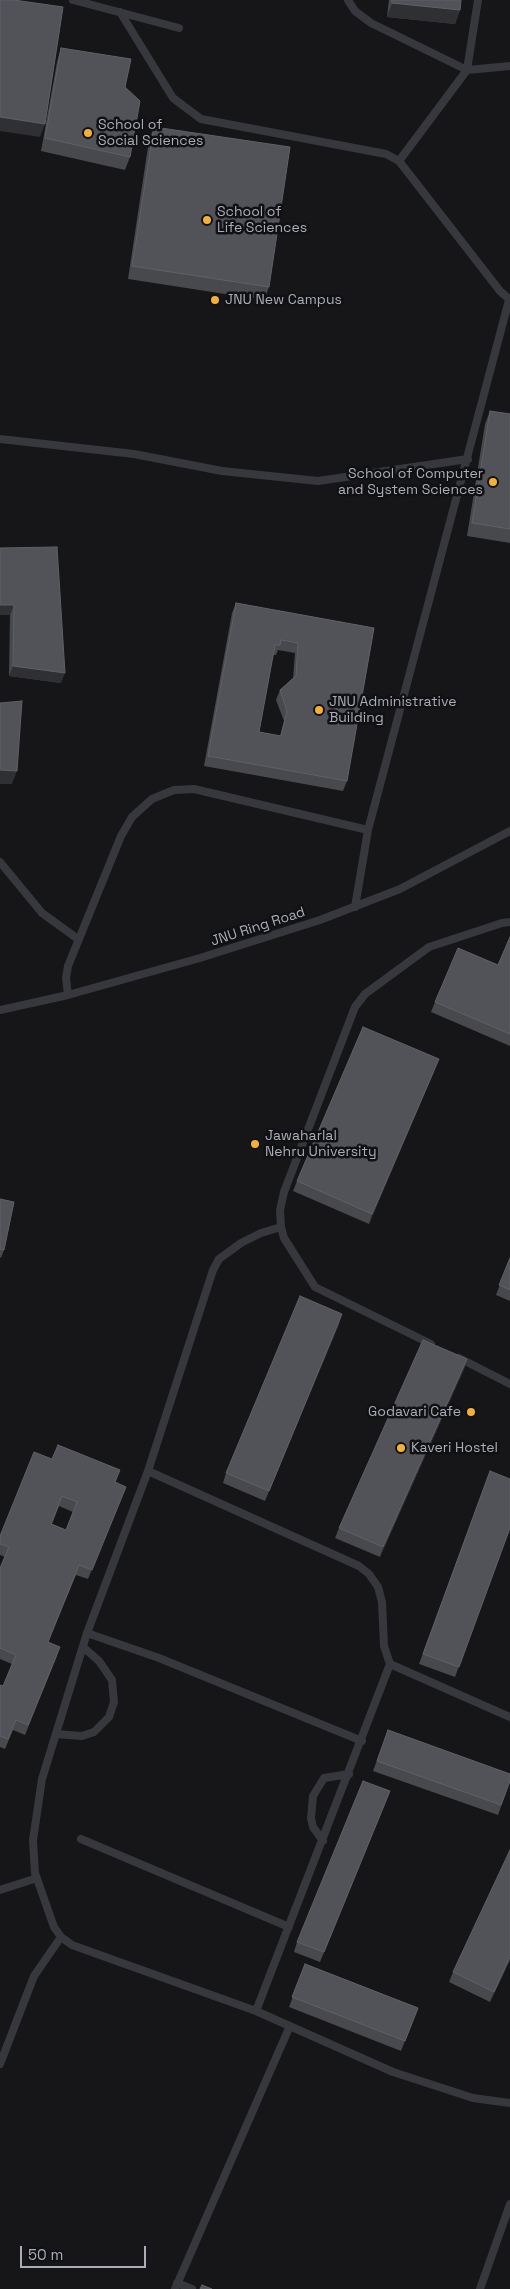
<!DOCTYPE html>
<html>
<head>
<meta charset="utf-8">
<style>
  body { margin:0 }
  #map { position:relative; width:510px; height:2289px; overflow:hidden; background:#161618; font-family:"Space Grotesk",sans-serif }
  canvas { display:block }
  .scale { position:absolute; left:20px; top:2246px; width:126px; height:22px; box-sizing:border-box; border:2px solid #a8adb8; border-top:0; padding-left:6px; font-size:15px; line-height:18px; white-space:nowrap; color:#a8adb8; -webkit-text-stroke:4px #111113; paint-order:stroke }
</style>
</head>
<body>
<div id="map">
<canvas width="510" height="2289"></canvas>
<div class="scale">50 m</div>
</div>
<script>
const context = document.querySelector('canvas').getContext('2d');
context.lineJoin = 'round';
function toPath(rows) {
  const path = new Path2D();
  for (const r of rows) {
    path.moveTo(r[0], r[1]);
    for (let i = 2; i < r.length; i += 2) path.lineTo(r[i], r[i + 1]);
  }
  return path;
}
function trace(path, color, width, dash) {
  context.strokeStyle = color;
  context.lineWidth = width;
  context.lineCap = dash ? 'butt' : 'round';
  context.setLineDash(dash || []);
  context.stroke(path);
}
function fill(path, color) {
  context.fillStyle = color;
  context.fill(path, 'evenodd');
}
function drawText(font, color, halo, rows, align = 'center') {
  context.font = font + ' "Space Grotesk",sans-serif';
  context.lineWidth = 5;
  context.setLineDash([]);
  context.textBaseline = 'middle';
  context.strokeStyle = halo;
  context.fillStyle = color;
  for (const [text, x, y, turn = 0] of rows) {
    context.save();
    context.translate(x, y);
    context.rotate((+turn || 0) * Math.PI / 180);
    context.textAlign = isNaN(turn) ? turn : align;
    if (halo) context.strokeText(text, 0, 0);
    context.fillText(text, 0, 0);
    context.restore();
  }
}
trace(toPath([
  [73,0,179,28],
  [348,0,355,11,371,23,467,70,510,66],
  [120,12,173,98,201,119,386,154,399,161,500,291,510,300],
  [399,161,467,70,478,0],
  [0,439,134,454,222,471,318,481,468,459],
  [0,862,42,913,78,939],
  [355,907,368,830,509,300],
  [68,995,66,978,68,966,121,836,132,817,152,799,174,790,194,789,368,830],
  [0,1010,68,995,200,958,320,920,400,889,510,831],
  [281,1227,261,1233,241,1243,219,1259,213,1270,148,1471,87,1633,42,1779,33,1840,35,1873,54,1927,61,1937,72,1945,256,2011,393,2072,473,2098,510,2103],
  [431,1344,315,1287,284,1238,281,1227,280,1210,284,1192,355,1007,365,994,429,947,502,923,510,922],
  [459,1358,510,1384],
  [148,1471,359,1566,369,1574,378,1587,382,1602,384,1646,390,1664,510,1717],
  [87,1633,159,1658,362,1741],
  [56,1734,82,1736,94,1732,109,1717,114,1702,112,1680,99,1661,83,1647],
  [81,1839,289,1927],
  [323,1841,313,1827,311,1818,313,1796,324,1778,349,1774],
  [0,1890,37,1878],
  [256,2011,390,1664],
  [0,2064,34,1976,61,1937],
  [177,2283,192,2289],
  [175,2289,289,2028],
  [480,2289,510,2204]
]), '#37383d', 8);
fill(toPath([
  [389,0,461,0,460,10,455,24,387,17],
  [61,48,125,87,130,157,125,170,41,151,57,62],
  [154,127,269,287,264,300,128,279,149,140],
  [490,411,510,414,510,543,467,536,485,424],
  [0,548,61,683,9,676,10,615],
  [236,603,374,628,347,781,343,791,204,766,232,613],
  [278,650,295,653,293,678,280,690,276,700,284,721,280,736,259,732,273,655,276,655],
  [510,937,510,1046,431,1012,435,1002,498,965],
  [435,1069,369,1224,293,1191,297,1181],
  [0,1199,4,1250,1,1258,0,1257],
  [510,1258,510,1301,496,1295],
  [339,1324,265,1501,223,1483,226,1473],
  [467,1359,464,1369,380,1557,335,1538,339,1528],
  [52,1459,126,1487,88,1579,76,1575,48,1642,57,1656,25,1735,13,1730,5,1749,0,1747,0,1685,3,1686,12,1664,0,1659,0,1568,5,1557,0,1555,0,1536],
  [59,1506,73,1512,66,1530,52,1524],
  [490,1471,510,1528,455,1677,419,1664],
  [388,1730,510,1781,498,1815,373,1771],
  [386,1801,320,1962,294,1952,297,1942],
  [510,1960,490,2002,449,1982,453,1972],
  [305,1964,418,2008,401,2051,289,2007]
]), '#47494d');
fill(toPath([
  [392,3,460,10,455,24,387,17],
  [0,117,45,124,40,137,0,131],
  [0,605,14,605,10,615,0,615],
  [13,666,65,673,61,683,9,676],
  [0,770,17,771,12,784,0,784],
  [439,1059,435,1069,369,1224,372,1214],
  [342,1314,339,1324,265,1501,269,1491],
  [467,1359,464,1369,380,1557,383,1547],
  [510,1957,510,1960,490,2002,494,1992]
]), '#2f3033');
const building = toPath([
  [0,0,14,0,63,7,45,124,0,117,0,0],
  [392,0,461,0,460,10,392,3,392,0],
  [61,48,131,59,125,87,140,101,130,157,45,138,61,48],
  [154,127,290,147,269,287,132,266,154,127],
  [490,411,510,414,510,529,472,523,490,411],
  [57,547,65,673,13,666,14,605,0,605,0,548,57,547],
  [236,603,374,628,347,781,208,756,236,603],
  [281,640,298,643,296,676,280,690,287,711,281,736,259,732,275,645,280,645,281,640],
  [22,701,17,771,0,770,0,703,22,701],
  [510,937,510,1034,435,1002,458,948,498,965,510,937],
  [363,1027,439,1059,372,1214,297,1181,363,1027],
  [0,1199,14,1202,4,1250,0,1249,0,1199],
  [510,1258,510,1290,499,1285,510,1258],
  [300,1296,342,1314,269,1491,226,1473,300,1296],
  [423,1340,467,1359,383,1547,339,1528,423,1340],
  [58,1445,120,1470,115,1482,126,1487,92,1570,79,1565,48,1642,60,1647,28,1725,16,1720,8,1739,0,1736,0,1685,3,1686,16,1655,0,1648,0,1568,9,1547,0,1544,0,1536,34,1452,52,1459,58,1445],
  [62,1496,77,1502,66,1530,51,1524,62,1496],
  [490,1471,510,1479,510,1528,459,1667,423,1654,490,1471],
  [388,1730,510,1774,510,1781,501,1805,377,1761,388,1730],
  [363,1781,390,1791,324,1952,297,1942,363,1781],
  [510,1850,510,1957,494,1992,453,1972,510,1850],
  [305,1964,418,2008,405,2041,292,1997,305,1964],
  [202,2285,212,2289,200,2289,202,2285]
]);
fill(building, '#525359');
trace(building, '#5f6168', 1);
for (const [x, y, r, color] of [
  [88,133,5,"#f2b134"],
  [207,220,5,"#f2b134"],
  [215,300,5,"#f2b134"],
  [493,482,5,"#f2b134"],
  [319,710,5,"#f2b134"],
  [255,1144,5,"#f2b134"],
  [471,1412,5,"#f2b134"],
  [401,1448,5,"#f2b134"]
]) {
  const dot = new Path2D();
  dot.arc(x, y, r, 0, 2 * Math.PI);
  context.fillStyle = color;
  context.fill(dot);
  trace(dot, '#111113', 2);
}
drawText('14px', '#a8adb8', '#111113', [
  ["School of",98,125],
  ["Social Sciences",98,141],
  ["School of",217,212],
  ["Life Sciences",217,228],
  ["JNU New Campus",225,300],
  ["School of Computer",483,474,"right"],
  ["and System Sciences",483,490,"right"],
  ["JNU Administrative",329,702],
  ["Building",329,718],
  ["Jawaharlal",265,1136],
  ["Nehru University",265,1152],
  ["Godavari Cafe",461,1412,"right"],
  ["Kaveri Hostel",411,1448]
], 'left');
drawText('14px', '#a8adb8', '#111113', [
  ["JNU Ring Road",258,927,-18]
]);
</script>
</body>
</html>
